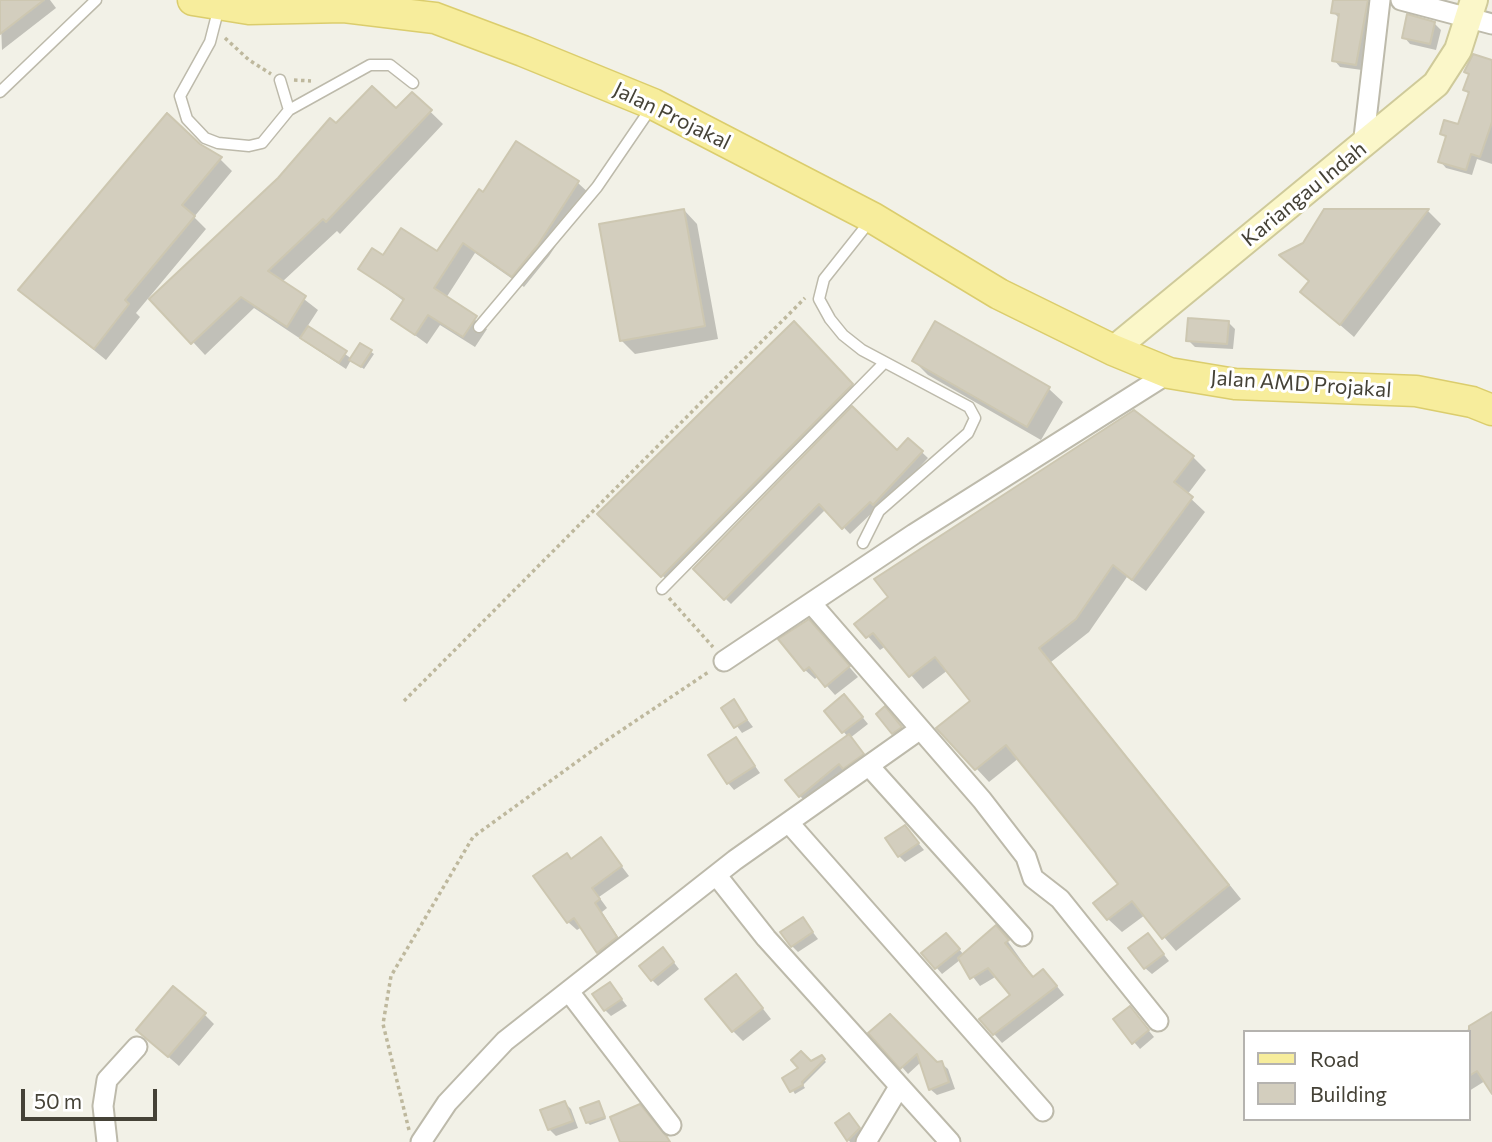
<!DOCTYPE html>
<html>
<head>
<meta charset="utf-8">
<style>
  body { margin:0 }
  #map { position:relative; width:1492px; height:1142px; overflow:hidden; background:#f2f1e7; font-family:Commissioner,sans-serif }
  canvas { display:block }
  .legend { position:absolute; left:1243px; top:1030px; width:228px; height:91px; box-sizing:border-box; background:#fff; border:2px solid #b5b3af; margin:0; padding:9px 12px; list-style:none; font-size:21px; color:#454237 }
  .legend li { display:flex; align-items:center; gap:14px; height:35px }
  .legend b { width:35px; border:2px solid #b5b3af }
  .scale { position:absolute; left:21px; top:1089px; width:136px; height:32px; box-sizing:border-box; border:4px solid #454237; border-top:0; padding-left:9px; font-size:21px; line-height:24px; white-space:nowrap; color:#454237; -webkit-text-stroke:5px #fff; paint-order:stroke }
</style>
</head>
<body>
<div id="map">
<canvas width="1492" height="1142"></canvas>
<ul class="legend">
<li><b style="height:9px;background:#f7ed9c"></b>Road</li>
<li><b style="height:19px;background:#d3cebe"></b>Building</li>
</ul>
<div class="scale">50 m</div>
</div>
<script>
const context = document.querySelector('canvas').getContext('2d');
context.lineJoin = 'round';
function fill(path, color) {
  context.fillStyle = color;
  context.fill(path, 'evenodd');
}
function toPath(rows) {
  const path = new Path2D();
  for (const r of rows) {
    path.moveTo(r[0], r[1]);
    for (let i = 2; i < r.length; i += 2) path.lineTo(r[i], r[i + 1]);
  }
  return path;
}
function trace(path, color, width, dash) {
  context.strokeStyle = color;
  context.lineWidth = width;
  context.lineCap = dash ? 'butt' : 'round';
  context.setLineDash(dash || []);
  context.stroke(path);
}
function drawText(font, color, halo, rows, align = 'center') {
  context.font = font + ' Commissioner,sans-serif';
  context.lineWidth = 6;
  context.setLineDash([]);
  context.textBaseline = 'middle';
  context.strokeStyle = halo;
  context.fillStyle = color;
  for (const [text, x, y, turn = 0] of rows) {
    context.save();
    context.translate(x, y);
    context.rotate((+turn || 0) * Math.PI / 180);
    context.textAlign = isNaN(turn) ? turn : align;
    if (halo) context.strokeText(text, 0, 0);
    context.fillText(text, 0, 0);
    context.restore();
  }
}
fill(toPath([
  [0,0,50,0,56,8,2,50],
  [1335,0,1369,2,1362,70,1340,67,1334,60,1340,19,1333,12],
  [1434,23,1441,30,1436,50,1410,44,1404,37],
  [1492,62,1492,164,1477,159,1472,175,1446,168,1440,161,1447,139,1442,133,1459,126,1470,95,1465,90,1470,76,1466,72],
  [412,94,443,124,340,234,337,231,282,282,318,310,307,327,352,359,361,345,374,354,364,369,351,360,346,369,254,308,205,355,193,342,336,126,396,111],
  [517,143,578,183,590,194,549,256,524,287,475,253,446,298,487,329,475,347,440,325,427,344,393,319,405,302,360,269,384,258,437,253,483,194],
  [220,159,232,171,194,217,206,229,136,313,140,317,106,360,20,290],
  [684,210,697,224,718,339,635,354,621,340],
  [1325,211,1428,211,1441,224,1354,337,1302,292,1310,282,1305,244],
  [794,323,858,391,669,582,600,514],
  [1229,323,1235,329,1233,349,1195,347,1188,340],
  [936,324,1049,389,1063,402,1041,440,928,375,914,361],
  [909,440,928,458,880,510,878,507,850,534,826,509,731,604,695,569,897,453],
  [1193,457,1206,470,1187,495,1205,512,1146,591,1127,577,1089,632,1051,662,1241,899,1176,951,1145,915,1122,932,1108,919,1096,903,1120,884,1019,758,989,782,976,768,972,701,948,670,923,689,886,646,880,650,857,624],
  [818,631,858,677,835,695,818,676,815,679,805,670,781,640],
  [734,702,753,727,742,733,724,708],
  [851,703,868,724,850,738,869,761,806,802,800,796,848,737,826,711],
  [891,715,907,734,900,739,894,733],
  [736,739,760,773,734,790,728,783],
  [905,827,924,850,905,862,899,856],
  [601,839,629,876,599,897,607,908,602,912,624,946,607,960,582,927,577,930,568,922,572,860],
  [803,919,818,939,798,952,792,946],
  [1004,936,1034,978,1052,980,1064,995,1002,1043,981,1019,1012,995,997,976,980,986,960,960,942,974,924,953,952,941,964,955],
  [1154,942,1169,961,1152,974,1145,968],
  [669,956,679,969,658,986,652,980],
  [610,984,627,1006,611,1016,605,1010],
  [746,987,771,1019,743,1041,733,1031],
  [204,1014,214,1024,179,1066,148,1039],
  [1492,1014,1492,1091,1485,1081,1469,1091,1469,1032,1464,1032],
  [1136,1015,1154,1037,1140,1049,1134,1042],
  [890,1016,936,1064,941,1063,948,1069,955,1089,937,1095,930,1089,921,1062,908,1074,902,1067],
  [821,1057,826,1062,803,1085,805,1088,795,1094,785,1078],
  [565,1103,571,1109,578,1128,556,1136,549,1129],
  [599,1103,606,1119,590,1125,587,1122],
  [849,1115,865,1136,859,1142,850,1142,837,1123]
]), '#0003');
const building = toPath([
  [0,0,44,0,0,34,0,0],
  [1333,0,1368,0,1356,65,1332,61,1339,14,1331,13,1333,0],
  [1407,14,1435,22,1430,44,1402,38,1407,14],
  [1473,54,1492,60,1492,122,1480,157,1471,154,1466,170,1438,162,1446,136,1440,134,1444,120,1458,124,1469,92,1463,90,1469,74,1464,72,1473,54],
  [372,86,396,108,412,92,432,110,326,222,323,219,268,271,306,296,287,327,241,297,191,344,149,299,278,178,330,118,336,123,372,86],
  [167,113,200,144,222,157,182,205,195,216,125,300,129,304,94,349,18,290,167,113],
  [516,141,579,181,538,245,512,277,463,243,434,288,477,316,463,337,428,315,415,335,391,319,404,299,358,269,372,248,383,255,401,228,437,251,479,189,483,192,516,141],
  [684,209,705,326,620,341,599,224,684,209],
  [1324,209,1429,209,1340,325,1300,292,1309,281,1279,255,1303,243,1324,209],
  [1188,318,1229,321,1227,344,1186,341,1188,318],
  [794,321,853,384,661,577,597,514,794,321],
  [935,321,1050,387,1027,427,912,361,935,321],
  [308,326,347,351,339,363,300,338,308,326],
  [360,343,372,350,361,367,349,360,360,343],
  [852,406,897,450,908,438,923,451,873,505,870,502,842,529,819,504,724,600,693,569,852,406],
  [1134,410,1194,456,1174,482,1193,497,1132,580,1113,565,1076,619,1039,648,1229,885,1162,939,1132,901,1107,920,1093,903,1118,884,1006,745,975,770,936,728,970,701,935,657,909,677,873,633,866,638,854,624,888,597,874,579,1134,410],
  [809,619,850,666,825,687,809,667,804,671,778,639,809,619],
  [844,694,863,717,842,733,824,711,844,694],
  [734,699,747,720,734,728,721,708,734,699],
  [885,706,902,727,892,734,876,714,885,706],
  [849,734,864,754,843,769,839,764,799,797,785,780,849,734],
  [736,737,755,766,727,784,708,755,736,737],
  [905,825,919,843,898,857,885,838,905,825],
  [601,837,622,866,592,888,600,899,595,903,617,937,597,953,574,918,567,923,533,876,567,853,571,859,601,837],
  [803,917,813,932,791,947,780,932,803,917],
  [996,925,1009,940,1005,943,1033,977,1043,969,1057,986,993,1035,979,1019,1010,995,988,968,970,979,958,958,996,925],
  [946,933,960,949,935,969,921,953,946,933],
  [1148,933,1164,954,1144,969,1128,948,1148,933],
  [663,947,674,962,651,981,639,966,663,947],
  [736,974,763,1008,732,1032,705,999,736,974],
  [610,982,622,999,604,1011,592,994,610,982],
  [173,986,206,1013,168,1057,136,1030,173,986],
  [1130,1006,1149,1030,1132,1044,1113,1019,1130,1006],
  [1492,1012,1492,1094,1477,1071,1469,1076,1469,1026,1492,1012],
  [890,1014,937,1062,942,1061,949,1082,929,1090,917,1054,900,1069,868,1033,890,1014],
  [801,1051,811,1061,822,1055,825,1059,802,1082,803,1085,790,1092,782,1078,798,1068,791,1060,801,1051],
  [565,1101,573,1121,548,1130,540,1110,565,1101],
  [599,1101,605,1117,586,1123,580,1108,599,1101],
  [640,1104,667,1137,670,1142,620,1142,610,1117,640,1104],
  [849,1113,860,1128,847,1141,835,1123,849,1113]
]);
fill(building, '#d3cebe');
trace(building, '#cdc7b1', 2);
const lane = toPath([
  [219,7,210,42,180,96,187,119,205,138,218,143,249,146,262,143,289,110,280,80],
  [0,92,96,0],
  [289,110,370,65,390,65,413,83],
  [479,327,597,187,651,108],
  [863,543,879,511,968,433,975,418,969,407,862,350,843,335,830,319,819,299,824,279,870,221],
  [662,589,884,363]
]);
const street = toPath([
  [1401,0,1492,24],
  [1363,146,1380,0],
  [811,603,982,800,1026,857,1033,878,1060,899,1158,1021],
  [724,661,914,534,1169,373],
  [869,766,1022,936],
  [789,823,1043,1111],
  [717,876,766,938,950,1142],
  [570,993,671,1125],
  [107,1142,103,1106,107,1080,137,1047],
  [421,1142,447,1103,505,1041,735,860,919,730],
  [866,1142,899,1087]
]);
const secondary = toPath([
  [1113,350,1436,84,1458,50,1474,0]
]);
const primary = toPath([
  [193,0,249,9,344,7,435,18,523,51,653,104,873,218,999,294,1113,350,1169,373,1235,384,1416,391,1472,402,1492,410]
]);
trace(lane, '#bdbaab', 13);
trace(street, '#bdbaab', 23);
trace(secondary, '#cfca9a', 30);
trace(primary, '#dbcd6d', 33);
trace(toPath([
  [225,38,249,60,271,74],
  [294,80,311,81],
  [669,598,713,647],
  [404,701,805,298],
  [409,1130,383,1024,391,976,473,837,607,740,710,671]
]), '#beb89d', 3.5, [3.5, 3.5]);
trace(lane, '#fff', 10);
trace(street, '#fff', 19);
trace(secondary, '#fbf7c9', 26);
trace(primary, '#f7ed9c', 30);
drawText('21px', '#454237', '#fff', [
  ["Jalan Projakal",672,116,26],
  ["Kariangau Indah",1304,194,-39],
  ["Jalan AMD Projakal",1301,384,4]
]);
</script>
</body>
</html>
